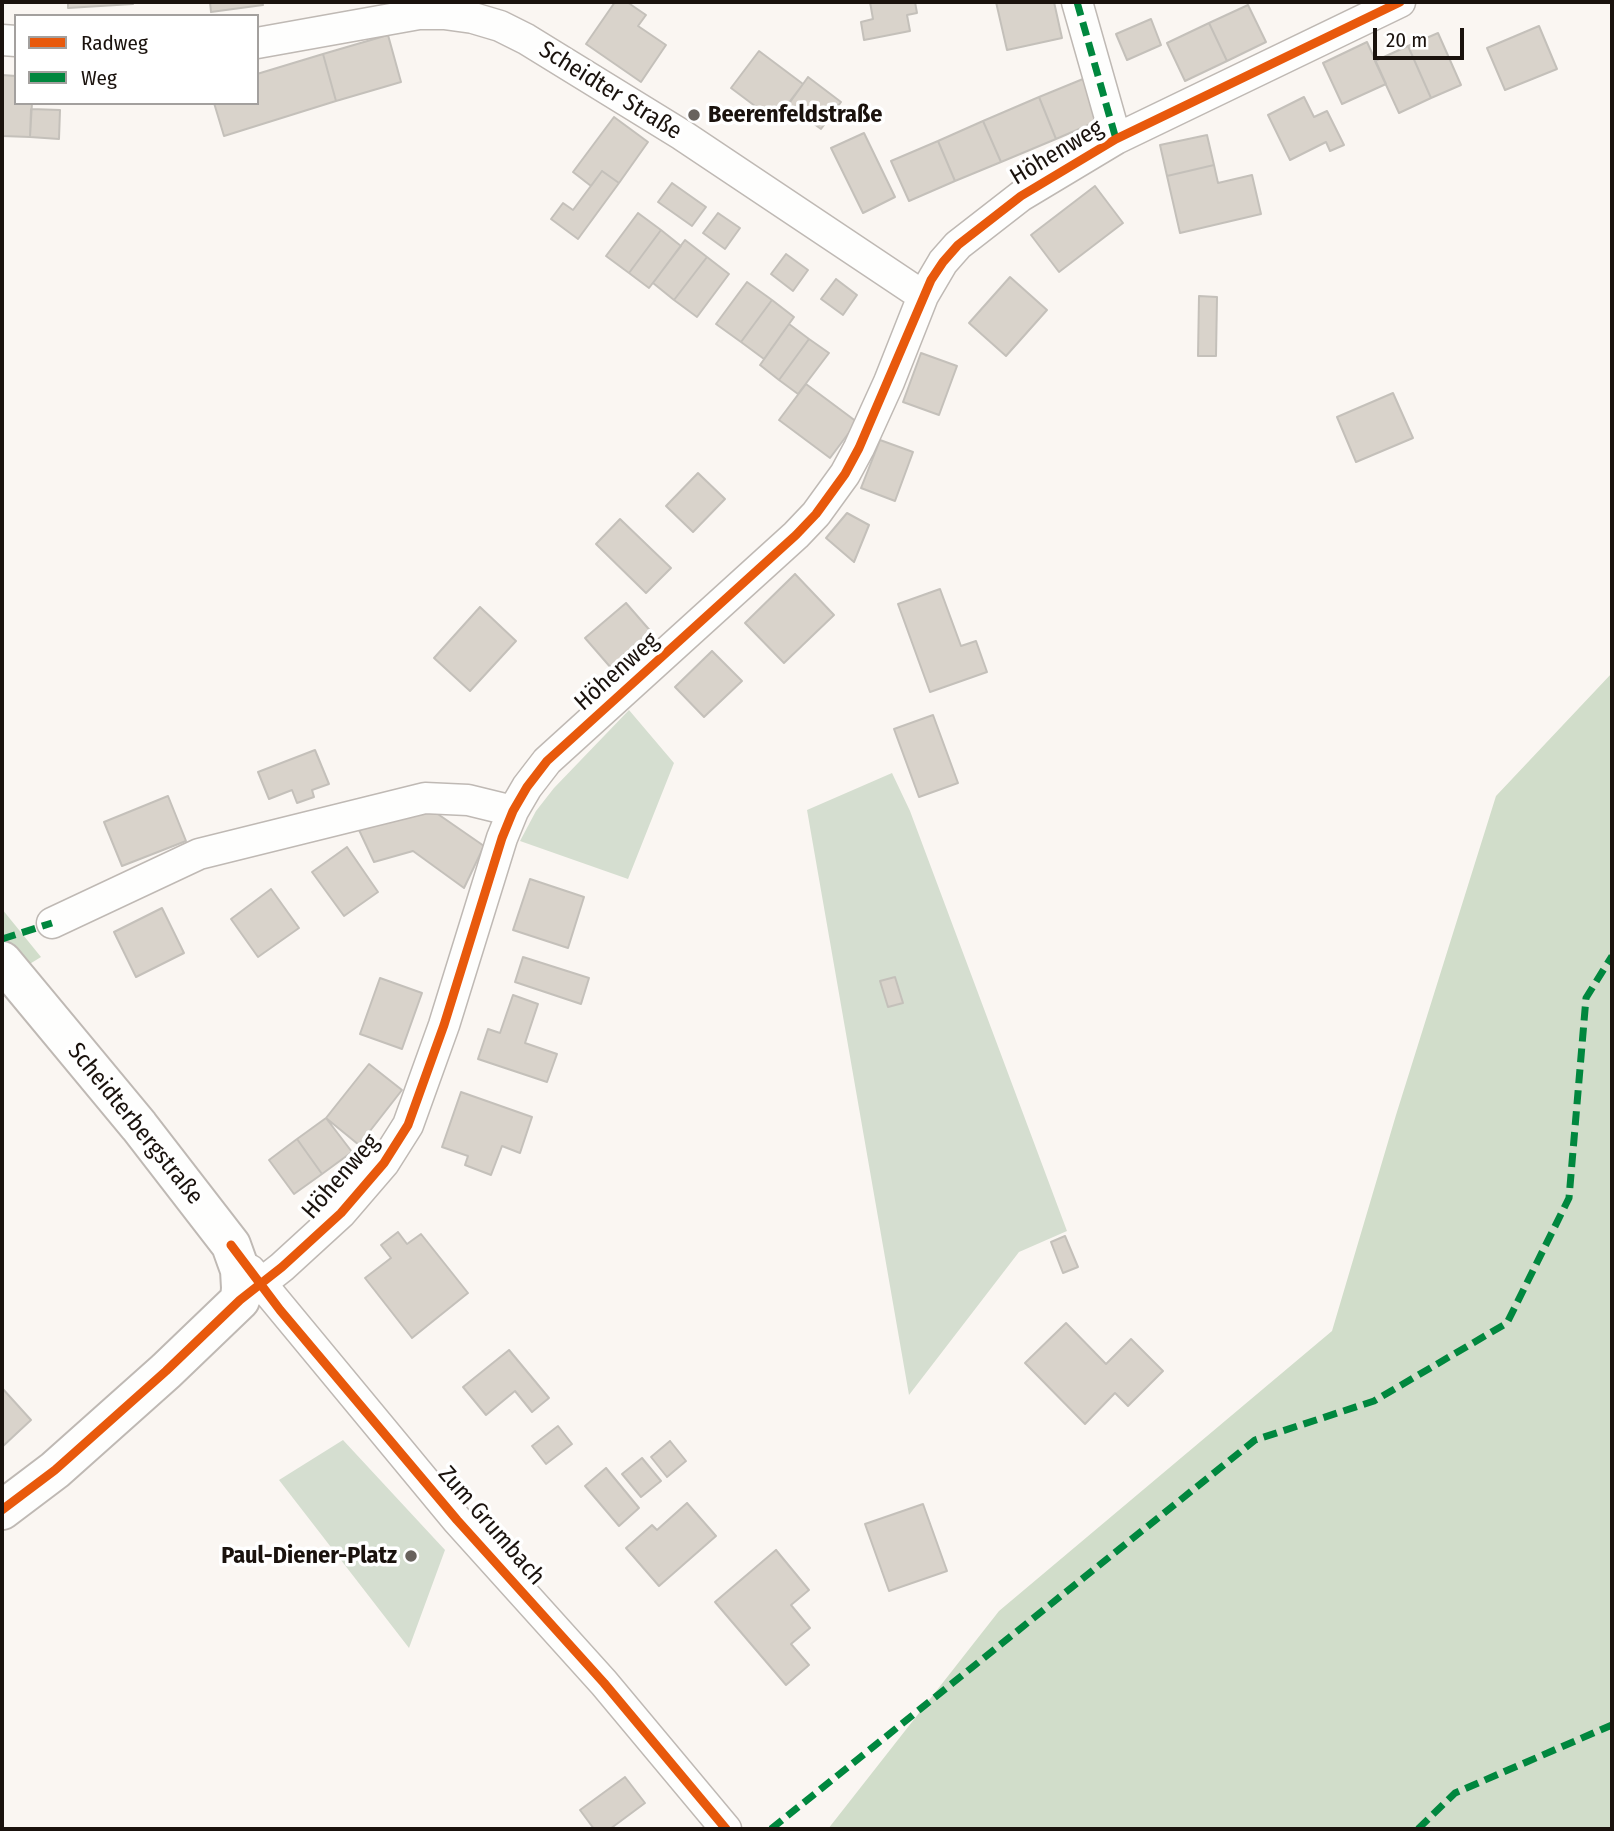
<!DOCTYPE html>
<html>
<head>
<meta charset="utf-8">
<style>
  body { margin:0 }
  #map { position:relative; width:1614px; height:1831px; overflow:hidden; background:#faf6f2; font-family:"Fira Sans Condensed",sans-serif }
  canvas { display:block }
  .frame { position:absolute; inset:0; border:4px solid #1a120d; pointer-events:none }
  .legend { position:absolute; left:14px; top:14px; width:245px; height:91px; box-sizing:border-box; background:#fff; border:2px solid #a3a09e; margin:0; padding:9px 12px; list-style:none; font-size:21px; color:#1a120d }
  .legend li { display:flex; align-items:center; gap:14px; height:35px }
  .legend b { width:35px; border:2px solid #a3a09e }
  .scale { position:absolute; left:1373px; top:28px; width:91px; height:32px; box-sizing:border-box; border:4px solid #1a120d; border-top:0; padding-left:9px; font-size:21px; line-height:24px; white-space:nowrap; color:#1a120d; -webkit-text-stroke:5px #fff; paint-order:stroke }
</style>
</head>
<body>
<div id="map">
<canvas width="1614" height="1831"></canvas>
<div class="frame"></div>
<ul class="legend">
<li><b style="height:9px;background:#e8590c"></b>Radweg</li>
<li><b style="height:9px;background:#00873e"></b>Weg</li>
</ul>
<div class="scale">20 m</div>
</div>
<script>
const context = document.querySelector('canvas').getContext('2d');
context.lineJoin = 'round';
function fill(path, color) {
  context.fillStyle = color;
  context.fill(path, 'evenodd');
}
function toPath(rows) {
  const path = new Path2D();
  for (const r of rows) {
    path.moveTo(r[0], r[1]);
    for (let i = 2; i < r.length; i += 2) path.lineTo(r[i], r[i + 1]);
  }
  return path;
}
function trace(path, color, width, dash) {
  context.strokeStyle = color;
  context.lineWidth = width;
  context.lineCap = dash ? 'butt' : 'round';
  context.setLineDash(dash || []);
  context.stroke(path);
}
function drawText(font, color, halo, rows, align = 'center') {
  context.font = font + ' "Fira Sans Condensed",sans-serif';
  context.lineWidth = 7;
  context.setLineDash([]);
  context.textBaseline = 'middle';
  context.strokeStyle = halo;
  context.fillStyle = color;
  for (const [text, x, y, turn = 0] of rows) {
    context.save();
    context.translate(x, y);
    context.rotate((+turn || 0) * Math.PI / 180);
    context.textAlign = isNaN(turn) ? turn : align;
    if (halo) context.strokeText(text, 0, 0);
    context.fillText(text, 0, 0);
    context.restore();
  }
}
fill(toPath([
  [629,710,674,763,628,879,520,841,536,811,554,788],
  [892,773,910,811,1067,1231,1019,1252,909,1395,807,810],
  [343,1440,445,1550,409,1648,279,1480]
]), '#d5ded0');
fill(toPath([
  [1612,673,1612,1829,828,1829,999,1611,1332,1331,1396,1115,1496,796],
  [2,909,41,957,2,981]
]), '#d1ddca');
const building = toPath([
  [68,2,132,2,133,4,68,8,68,2],
  [210,2,262,2,263,5,211,12,210,2],
  [615,2,627,2,646,15,638,26,666,45,641,82,586,44,615,2],
  [870,2,915,2,917,13,907,15,910,31,864,40,861,22,873,19,870,2],
  [996,2,1054,2,1062,38,1007,50,996,2],
  [1248,5,1266,42,1227,61,1209,23,1248,5],
  [1151,19,1161,45,1127,60,1116,34,1151,19],
  [1209,23,1227,61,1185,81,1167,43,1209,23],
  [1539,26,1557,69,1505,90,1487,48,1539,26],
  [1438,33,1461,85,1431,98,1408,46,1438,33],
  [388,35,401,82,336,101,323,54,388,35],
  [1367,42,1386,84,1342,104,1323,63,1367,42],
  [1408,46,1431,98,1399,113,1375,61,1408,46],
  [759,51,803,84,775,121,731,88,759,51],
  [323,54,336,101,224,136,214,103,257,103,257,74,323,54],
  [2,75,16,76,16,103,32,103,30,137,2,136,2,75],
  [808,77,841,102,821,129,788,105,808,77],
  [1083,79,1100,120,1056,139,1039,97,1083,79],
  [1039,97,1056,139,1001,162,983,121,1039,97],
  [1304,97,1314,117,1327,111,1344,145,1330,151,1326,142,1290,160,1268,115,1304,97],
  [31,109,60,110,59,139,30,137,31,109],
  [614,117,648,142,619,183,602,171,591,186,573,172,614,117],
  [983,121,1001,162,955,181,938,141,983,121],
  [864,133,895,197,863,213,831,148,864,133],
  [1207,135,1214,165,1167,176,1160,145,1207,135],
  [938,141,955,181,909,201,891,161,938,141],
  [1214,165,1218,183,1252,175,1261,214,1180,233,1167,176,1214,165],
  [602,171,619,183,578,239,551,219,563,203,573,210,602,171],
  [672,183,706,207,692,226,658,202,672,183],
  [1095,186,1123,223,1059,272,1031,235,1095,186],
  [638,213,661,230,629,273,606,256,638,213],
  [718,213,740,228,725,249,703,233,718,213],
  [661,230,681,246,649,288,629,273,661,230],
  [685,240,707,257,674,300,653,283,685,240],
  [786,254,808,270,793,291,771,274,786,254],
  [707,257,729,274,697,317,674,300,707,257],
  [1010,277,1047,310,1006,356,969,323,1010,277],
  [836,279,857,295,843,315,821,299,836,279],
  [747,282,772,300,741,342,716,324,747,282],
  [1199,296,1217,297,1216,356,1198,356,1199,296],
  [772,300,794,317,764,359,741,342,772,300],
  [789,324,809,339,779,380,760,365,789,324],
  [809,339,829,353,798,394,779,380,809,339],
  [921,353,957,366,939,415,903,402,921,353],
  [806,384,857,422,830,458,779,420,806,384],
  [1393,393,1413,438,1356,462,1337,417,1393,393],
  [880,440,913,452,895,501,861,488,880,440],
  [698,473,725,499,693,532,666,506,698,473],
  [847,513,869,525,854,562,826,538,847,513],
  [620,519,671,568,646,593,596,544,620,519],
  [795,574,834,615,784,663,745,623,795,574],
  [940,589,961,646,976,641,987,672,930,692,898,604,940,589],
  [626,603,653,634,612,669,585,638,626,603],
  [480,607,516,641,470,691,434,658,480,607],
  [712,651,742,681,704,717,675,687,712,651],
  [933,715,958,783,919,797,894,729,933,715],
  [315,750,329,784,312,790,314,797,297,803,292,790,269,799,258,772,315,750],
  [168,796,186,841,122,866,104,822,168,796],
  [432,810,484,846,464,888,413,851,374,862,359,830,432,810],
  [347,847,378,892,344,916,312,872,347,847],
  [530,879,584,897,568,948,513,930,530,879],
  [271,889,299,928,258,957,231,919,271,889],
  [162,908,184,953,136,977,114,932,162,908],
  [523,957,589,978,581,1004,515,982,523,957],
  [895,977,903,1003,888,1007,880,981,895,977],
  [380,978,422,993,402,1049,360,1034,380,978],
  [513,995,538,1004,525,1043,557,1054,547,1082,478,1059,488,1029,500,1033,513,995],
  [369,1064,402,1090,359,1145,326,1118,369,1064],
  [461,1092,532,1117,520,1153,502,1146,491,1175,465,1165,468,1156,442,1147,461,1092],
  [326,1118,352,1152,322,1174,297,1139,326,1118],
  [297,1139,322,1174,294,1194,269,1160,297,1139],
  [398,1232,407,1244,421,1234,468,1293,412,1338,365,1278,391,1258,381,1245,398,1232],
  [1065,1236,1078,1267,1063,1273,1051,1242,1065,1236],
  [1066,1323,1106,1364,1131,1339,1163,1371,1128,1406,1115,1393,1085,1424,1025,1363,1066,1323],
  [509,1350,549,1398,532,1412,515,1391,486,1415,463,1387,509,1350],
  [2,1388,31,1420,2,1447,2,1388],
  [558,1426,572,1444,546,1464,532,1446,558,1426],
  [670,1441,686,1461,667,1477,651,1457,670,1441],
  [642,1458,661,1481,641,1497,622,1474,642,1458],
  [606,1468,639,1508,619,1526,585,1486,606,1468],
  [687,1503,716,1536,659,1586,626,1548,652,1525,657,1530,687,1503],
  [923,1504,947,1571,889,1591,865,1524,923,1504],
  [776,1550,809,1590,791,1605,810,1628,791,1644,809,1665,786,1685,715,1602,776,1550],
  [625,1777,645,1803,610,1829,594,1829,580,1810,625,1777]
]);
fill(building, '#d9d3cb');
trace(building, '#c4c0ba', 2);
const minor = toPath([
  [1077,2,1116,139],
  [2,40,16,41],
  [257,43,419,14,444,14,473,18,500,26,526,39,682,135,923,296],
  [52,923,199,854,425,798,468,800,513,811],
  [250,1270,457,1520,604,1683,726,1829],
  [240,1300,282,1267,341,1213,384,1163,408,1125,444,1025,502,838,513,811,527,787,547,761,796,535,816,514,845,474,859,448,889,382,923,296,943,262,958,245,1021,196,1116,139,1400,2]
]);
const tertiary = toPath([
  [2,961,139,1126,231,1245,240,1270,241,1288,240,1300,166,1371,55,1470,2,1510]
]);
trace(minor, '#bfb9b4', 33);
trace(tertiary, '#bfb9b4', 42);
trace(minor, '#fefefd', 30);
trace(tertiary, '#fefefd', 38);
trace(toPath([
  [1077,2,1116,139],
  [2,939,52,923],
  [771,1829,1255,1440,1374,1401,1507,1323,1569,1198,1586,998,1612,956],
  [1418,1829,1455,1793,1612,1725]
]), '#00873e', 7, [14, 7]);
trace(toPath([
  [231,1245,280,1310,457,1520,604,1683,726,1829],
  [2,1510,55,1470,166,1371,240,1300,282,1267,341,1213,384,1163,408,1125,444,1025,502,838,513,811,527,787,547,761,796,535,816,514,845,474,859,448,931,280,943,262,958,245,1021,196,1116,139,1400,2]
]), '#e8590c', 9);
for (const [x, y, r, color] of [
  [694,115,7,"#68625d"],
  [411,1556,7,"#68625d"]
]) {
  const dot = new Path2D();
  dot.arc(x, y, r, 0, 2 * Math.PI);
  context.fillStyle = color;
  context.fill(dot);
  trace(dot, '#fff', 2.5);
}
drawText('24px', '#1a120d', '#fff', [
  ["Scheidter Straße",610,91,32],
  ["Höhenweg",1057,153,-31],
  ["Höhenweg",617,672,-42],
  ["Scheidterbergstraße",135,1124,51],
  ["Höhenweg",341,1177,-49],
  ["Zum Grumbach",491,1526,49]
]);
drawText('bold 24px', '#1a120d', '#fff', [
  ["Beerenfeldstraße",708,115],
  ["Paul-Diener-Platz",397,1556,"right"]
], 'left');
</script>
</body>
</html>
